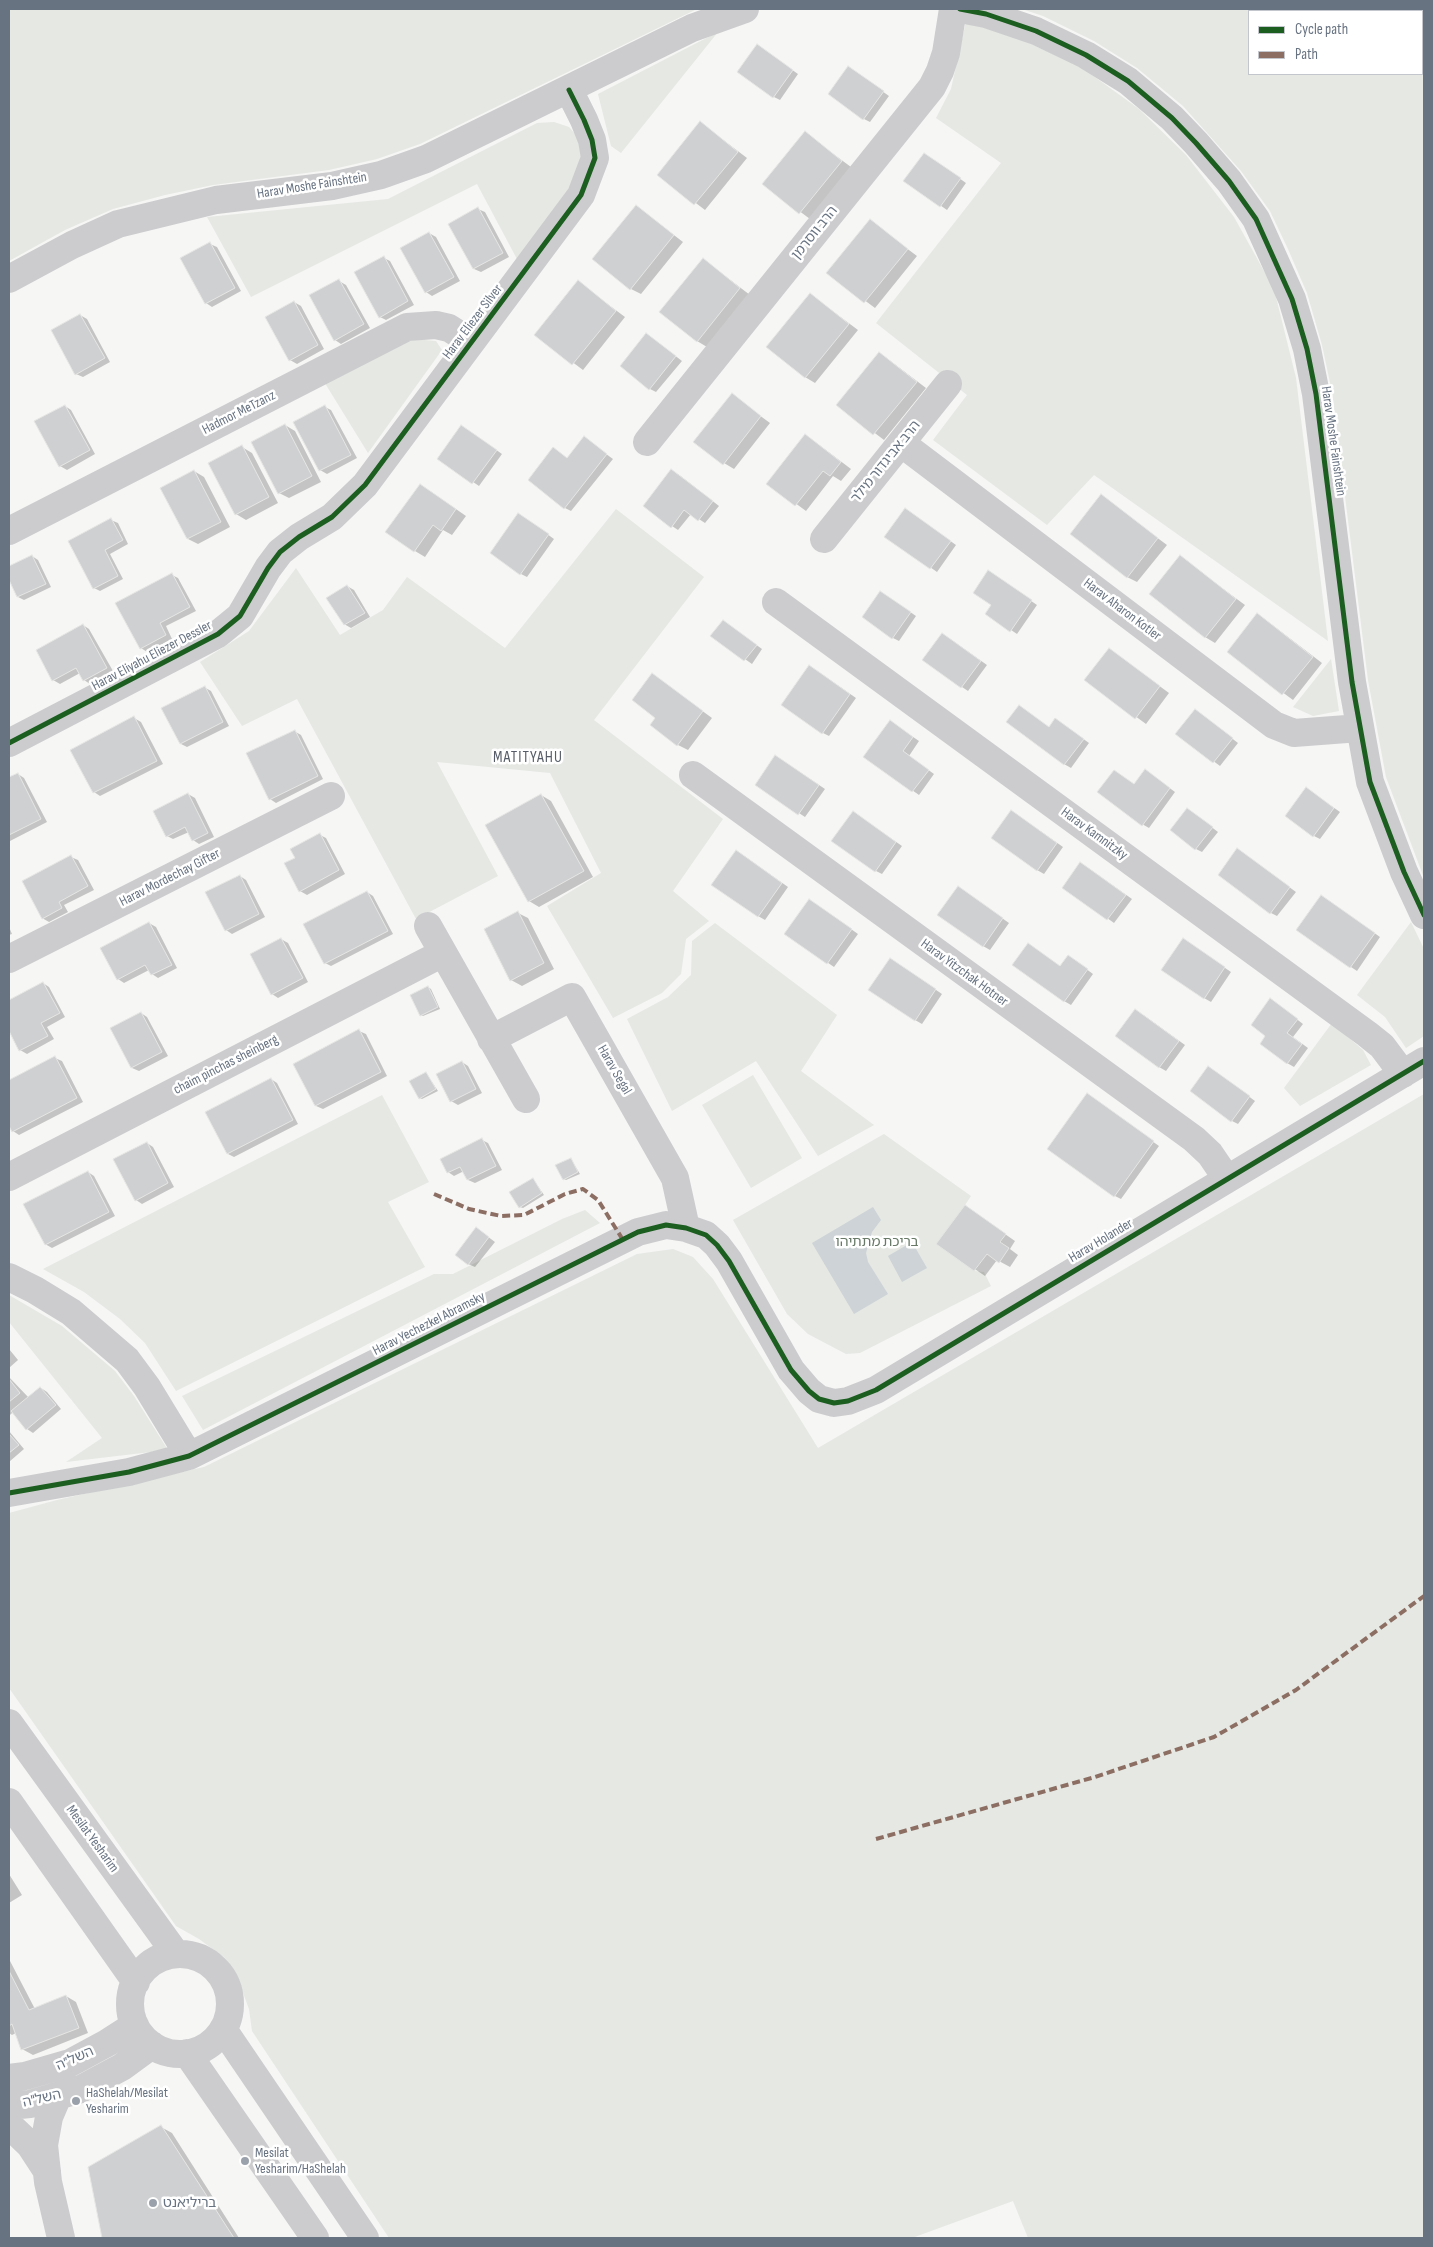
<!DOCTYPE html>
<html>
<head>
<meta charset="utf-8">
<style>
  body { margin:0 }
  #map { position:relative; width:1433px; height:2247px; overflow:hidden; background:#f6f6f5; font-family:"Sofia Sans Condensed",sans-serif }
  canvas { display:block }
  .frame { position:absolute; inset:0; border:10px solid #687382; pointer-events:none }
  .legend { position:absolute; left:1248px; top:10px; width:175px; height:65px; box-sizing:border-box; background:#fff; border:1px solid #c3c7cd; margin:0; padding:6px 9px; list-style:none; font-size:15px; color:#687382 }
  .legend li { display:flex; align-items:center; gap:10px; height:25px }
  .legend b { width:25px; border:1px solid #c3c7cd }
</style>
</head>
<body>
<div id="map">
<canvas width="1433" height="2247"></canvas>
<div class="frame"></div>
<ul class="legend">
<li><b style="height:6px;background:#1b5e20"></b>Cycle path</li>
<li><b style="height:6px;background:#8d6e63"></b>Path</li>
</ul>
</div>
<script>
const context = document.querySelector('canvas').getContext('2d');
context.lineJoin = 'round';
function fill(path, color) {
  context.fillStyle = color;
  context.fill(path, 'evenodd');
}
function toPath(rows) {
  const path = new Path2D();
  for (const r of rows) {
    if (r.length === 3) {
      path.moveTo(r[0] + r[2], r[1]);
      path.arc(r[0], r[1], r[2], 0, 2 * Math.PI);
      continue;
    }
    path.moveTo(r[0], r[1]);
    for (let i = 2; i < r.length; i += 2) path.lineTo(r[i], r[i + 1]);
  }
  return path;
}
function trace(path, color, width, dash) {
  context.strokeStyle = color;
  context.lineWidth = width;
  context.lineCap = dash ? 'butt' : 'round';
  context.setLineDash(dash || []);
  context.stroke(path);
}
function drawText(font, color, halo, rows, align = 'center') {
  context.font = font + ' "Sofia Sans Condensed","Noto Sans Hebrew",sans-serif';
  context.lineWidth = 5;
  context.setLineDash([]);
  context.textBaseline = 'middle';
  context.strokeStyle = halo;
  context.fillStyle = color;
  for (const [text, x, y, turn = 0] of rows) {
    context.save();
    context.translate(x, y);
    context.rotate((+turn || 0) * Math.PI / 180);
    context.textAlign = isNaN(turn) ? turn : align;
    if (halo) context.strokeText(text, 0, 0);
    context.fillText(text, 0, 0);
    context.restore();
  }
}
fill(toPath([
  [9,9,697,9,420,144,377,159,329,170,213,185,165,195,113,209,65,230,9,261],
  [1022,9,1424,9,1424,878,1386,777,1368,680,1332,392,1322,345,1307,293,1288,249,1270,211,1241,171,1183,106,1137,68,1094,41,1043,16],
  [1249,11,1422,11,1422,74,1249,74],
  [966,21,1023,40,1081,67,1139,109,1186,155,1234,217,1274,289,1296,378,1328,641,1094,475,1047,525,933,440,967,395,876,323,1001,163,936,118,951,89],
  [718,32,621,153,611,146,598,94],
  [554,122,569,127,578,137,581,156,576,179,517,259,477,184,251,297,207,217,388,199,537,123],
  [412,339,436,341,442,350,368,453,323,380],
  [616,509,704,577,594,720,723,819,673,891,709,921,686,939,681,974,662,993,613,1018,547,906,601,873,550,773,437,762,498,876,416,919,297,699,242,726,200,662,249,631,296,568,340,635,383,610,407,577,505,648],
  [1331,659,1339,711,1313,716,1293,707],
  [1411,922,1424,949,1424,1036,1406,1048,1385,1017,1357,995],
  [715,923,837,1015,801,1071,874,1125,818,1156,756,1061,672,1111,627,1019,668,997,691,975,692,941],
  [1332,1023,1363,1050,1371,1065,1300,1106,1284,1088],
  [753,1075,802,1158,751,1188,702,1105],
  [1424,1094,1424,2238,1028,2238,1013,2201,912,2238,389,2238,252,2031,249,2009,239,1982,225,1958,199,1939,176,1926,9,1688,9,1513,57,1500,204,1467,637,1254,673,1249,693,1257,713,1279,818,1448],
  [382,1095,429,1182,388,1202,425,1267,176,1391,145,1343,120,1319,84,1292,43,1269],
  [884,1134,971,1196,965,1205,1006,1234,1001,1242,1009,1248,999,1263,987,1254,975,1271,984,1272,991,1286,860,1353,846,1354,808,1334,787,1314,733,1220],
  [585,1210,600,1223,203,1430,182,1396,434,1274,453,1274,562,1219],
  [9,1295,62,1326,115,1371,134,1396,168,1450,66,1462,102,1438,9,1322]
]), '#e5e8e3');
fill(toPath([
  [873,1207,881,1220,872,1232,866,1253,868,1262,888,1294,854,1314,812,1243],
  [912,1242,927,1268,902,1282,888,1256]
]), '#ced3d7');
fill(toPath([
  [764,50,798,74,780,100,774,97],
  [854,71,889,96,870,122,864,119],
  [701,123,747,158,705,210,659,175],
  [805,133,851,167,810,219,763,184],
  [931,158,966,183,947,210,905,181],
  [636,206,683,242,641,294,631,289],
  [478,209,485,212,509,257,481,272,474,269,450,224],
  [870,221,917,256,875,308,828,273],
  [429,233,436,237,460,281,432,296,426,292],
  [210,244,217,247,241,291,212,307,206,303],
  [384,258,390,261,414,305,386,320,380,317],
  [703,259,750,295,707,347,697,341],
  [339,281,346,285,370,328,341,344,335,340],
  [578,282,625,317,583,370,535,334],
  [811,295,858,330,815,383,805,377],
  [294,302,301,306,324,349,297,364,290,360],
  [80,315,87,319,110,362,83,377,76,374],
  [647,334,682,361,656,392,650,389],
  [880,353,926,388,884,440,838,405],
  [732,395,770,423,734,469,724,463],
  [65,406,71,410,95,454,67,470,60,466],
  [325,407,331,410,357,458,327,474,320,470],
  [285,425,295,431,321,482,289,498,279,493],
  [468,430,502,454,479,486,439,459],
  [806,435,851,469,841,481,833,476,806,511,768,483],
  [584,438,613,459,571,511,565,508,554,449,568,459],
  [242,447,252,453,278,503,246,520,236,514],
  [194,471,204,477,230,527,198,544,188,539,161,488],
  [678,474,719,506,705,523,691,514,678,530,672,526],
  [430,491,466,516,452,535,443,530,425,557,415,551],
  [1101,496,1167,545,1137,582,1127,577],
  [911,513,956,545,937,572,886,536],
  [525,518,554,539,527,577,521,574],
  [111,520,118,523,128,544,110,554,123,579,100,591,94,588],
  [32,556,38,560,51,587,24,600,18,597,9,578,9,567],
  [1180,557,1245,605,1215,643,1205,637],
  [172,575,178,578,196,611,166,626,172,639,147,652,141,648],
  [995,576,1037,605,1017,634,987,614,993,605],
  [347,586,354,590,370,617,351,628,344,624],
  [887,596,916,616,899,641,893,638],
  [1258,614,1322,663,1293,700,1228,652],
  [83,625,89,629,113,671,90,684,84,680,80,673,60,684,53,680],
  [729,625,762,649,752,664,712,636],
  [949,638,987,665,968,691,962,687],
  [1109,649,1169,693,1146,724,1086,680],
  [816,670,856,698,829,736,823,733],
  [653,675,712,718,688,750,678,745],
  [204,687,211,691,229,726,187,747,181,744,163,709],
  [1195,710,1238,743,1220,766,1177,734],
  [134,718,141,722,163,764,100,796,94,792],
  [1056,719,1089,743,1071,768,1064,764,1050,728],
  [897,726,919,741,909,756,934,774,919,795,865,757],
  [294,731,301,735,323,779,276,803,270,799],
  [782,760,825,789,805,817,756,785],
  [1115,771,1135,785,1152,775,1175,792,1149,828,1142,824],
  [18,774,24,778,47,822,10,841,9,779],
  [1313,793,1340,812,1320,839,1314,836],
  [188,794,195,798,214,837,199,844,193,840,189,832,173,839,167,836],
  [541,795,551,801,593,877,539,907,529,901],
  [1012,811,1063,847,1044,874,1037,870],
  [1193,813,1218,832,1202,852,1196,849],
  [859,816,902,846,882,874,876,871],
  [320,835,326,838,345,874,307,895,300,891,297,859],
  [1244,854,1296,892,1277,916,1271,913],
  [743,855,788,887,765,920,758,916],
  [71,857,78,860,94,890,64,905,68,912,49,922,42,918],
  [1087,867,1132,899,1114,923,1064,887],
  [240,876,246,880,265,917,232,934,226,930],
  [367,892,373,896,393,934,331,966,325,963],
  [965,892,1009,923,990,950,983,946],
  [1328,900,1380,937,1357,971,1351,967],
  [816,904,858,934,834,967,786,934],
  [518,913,528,918,554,969,522,986,511,980],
  [149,923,156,927,177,968,158,978,152,974,149,970,124,983,118,979],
  [9,927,12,934,9,935],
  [281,939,288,943,308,982,278,998,272,994],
  [1029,944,1061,967,1074,960,1093,974,1071,1005,1064,1001],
  [1190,944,1231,972,1211,1002,1204,998],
  [896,963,942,994,922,1024,915,1020],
  [43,983,49,987,65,1017,47,1027,54,1039,27,1054,20,1050,9,1028,9,1001],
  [428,987,431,989,440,1009,423,1016,421,1015],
  [1277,1004,1303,1024,1293,1037,1308,1048,1294,1067,1287,1063,1267,1036],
  [141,1013,147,1017,168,1056,139,1071,132,1068,111,1028],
  [1142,1014,1185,1045,1166,1071,1159,1067],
  [359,1031,366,1034,387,1076,323,1109,316,1106,295,1064],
  [55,1058,62,1061,83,1102,19,1135,13,1131,9,1123,9,1082],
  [462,1062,468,1066,482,1093,458,1105,451,1101],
  [1215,1071,1255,1101,1238,1124,1232,1121],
  [426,1073,438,1091,422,1099,420,1098],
  [271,1079,277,1083,298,1124,234,1157,228,1154],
  [1093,1099,1159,1146,1121,1199,1115,1196],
  [482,1140,488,1143,502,1170,475,1183,468,1180,464,1171,454,1176,448,1172],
  [147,1143,153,1147,174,1187,142,1204,136,1200],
  [571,1159,580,1174,566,1180,564,1179],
  [88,1172,94,1176,115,1216,52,1248,45,1244],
  [533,1179,544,1195,523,1208,520,1207],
  [966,1207,1015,1241,1010,1249,1018,1255,1010,1267,997,1260,985,1276,938,1244],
  [483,1233,495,1242,475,1267,468,1264],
  [9,1349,18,1360,9,1368],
  [9,1377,29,1398,41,1388,47,1392,61,1409,33,1433,27,1429,13,1412,9,1416],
  [9,1431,24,1449,9,1462],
  [9,1874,22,1895,9,1903],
  [9,1959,35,2009,66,1996,76,2002,88,2033,33,2055,22,2049,16,2033,12,2035,9,2033],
  [161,2127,172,2133,239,2238,103,2238,89,2168]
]), '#0003');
const building = toPath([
  [757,44,793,70,773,98,737,72,757,44],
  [848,66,884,91,863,120,828,94,848,66],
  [700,121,738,152,694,205,657,175,700,121],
  [805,131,842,161,799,214,762,184,805,131],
  [924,153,961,178,940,207,903,181,924,153],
  [636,205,674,235,630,290,592,259,636,205],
  [478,207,503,253,473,269,448,224,478,207],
  [870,219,908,249,864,303,826,273,870,219],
  [429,232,454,277,425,293,400,248,429,232],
  [210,242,235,288,205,304,180,258,210,242],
  [384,256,408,301,379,318,354,272,384,256],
  [703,258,740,288,697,342,659,312,703,258],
  [339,279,364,324,334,341,309,295,339,279],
  [578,280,616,311,572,365,534,335,578,280],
  [810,293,849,324,805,378,766,347,810,293],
  [294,301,318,345,289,361,265,317,294,301],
  [80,314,105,358,75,375,51,330,80,314],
  [646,333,676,356,649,390,620,366,646,333],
  [879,352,917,382,873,435,836,405,879,352],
  [732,393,761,416,723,465,693,442,732,393],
  [65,405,90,450,59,467,34,421,65,405],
  [325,405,351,455,319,471,293,422,325,405],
  [285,424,312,476,278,494,251,442,285,424],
  [461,425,497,450,472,484,437,459,461,425],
  [805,434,841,462,830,476,823,471,795,506,766,484,805,434],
  [584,436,607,454,564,509,528,480,553,447,567,458,584,436],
  [242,445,269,497,235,515,208,463,242,445],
  [671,469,713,501,698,521,684,510,671,528,643,506,671,469],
  [194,470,221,522,187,539,160,488,194,470],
  [420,484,456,509,441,531,433,525,414,552,385,532,420,484],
  [1101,494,1158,538,1127,578,1070,534,1101,494],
  [905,508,951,541,930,569,884,537,905,508],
  [518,513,549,534,520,575,490,553,518,513],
  [111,518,123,540,105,550,118,576,93,589,68,541,111,518],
  [32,555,46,584,17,597,9,580,9,566,32,555],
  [1180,555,1236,599,1205,638,1149,594,1180,555],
  [988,570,1032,600,1010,632,985,614,991,605,973,593,988,570],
  [172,573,190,607,160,623,166,635,140,649,115,603,172,573],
  [347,585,365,613,344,625,326,598,347,585],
  [880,591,911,612,892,639,862,617,880,591],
  [1257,613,1313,657,1282,695,1227,652,1257,613],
  [723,620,757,645,744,661,710,636,723,620],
  [83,624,107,668,83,681,76,668,52,681,36,650,83,624],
  [942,633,981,661,961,688,922,660,942,633],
  [1109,648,1160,686,1135,719,1084,680,1109,648],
  [809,665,850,694,822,734,781,705,809,665],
  [652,673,703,711,677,746,650,725,655,718,632,700,652,673],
  [205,686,223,722,180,744,161,708,205,686],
  [1019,705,1049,727,1055,718,1084,739,1064,765,1006,722,1019,705],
  [1195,709,1233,738,1213,763,1175,734,1195,709],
  [134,716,157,761,93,793,70,750,134,716],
  [890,720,913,737,903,751,929,770,912,792,863,757,890,720],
  [295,730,318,776,269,800,246,753,295,730],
  [775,755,819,785,798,815,755,785,775,755],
  [1145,769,1170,788,1142,826,1097,792,1114,770,1134,784,1145,769],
  [18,773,41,819,9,835,9,777,18,773],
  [1306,787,1334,808,1313,837,1285,816,1306,787],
  [188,793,208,833,192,841,185,827,166,837,153,811,188,793],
  [541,794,584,871,528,902,485,825,541,794],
  [1187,808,1213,827,1195,850,1170,830,1187,808],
  [1011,810,1057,843,1037,871,991,838,1011,810],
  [853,811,896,842,875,872,831,841,853,811],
  [320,833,339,870,299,892,284,863,295,858,290,849,320,833],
  [1237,848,1290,887,1270,914,1218,875,1237,848],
  [736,850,782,883,758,917,711,885,736,850],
  [71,855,88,886,59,902,62,908,42,919,22,881,71,855],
  [1080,862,1126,895,1107,920,1062,888,1080,862],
  [240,875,259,914,225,931,205,892,240,875],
  [958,886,1003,918,983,947,937,915,958,886],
  [367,891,388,931,324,964,303,924,367,891],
  [1321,895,1375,933,1350,968,1296,930,1321,895],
  [809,899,852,929,827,964,784,934,809,899],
  [518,911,544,963,510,981,484,929,518,911],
  [149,922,172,965,151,975,145,965,117,980,100,948,149,922],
  [281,938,303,978,271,995,250,954,281,938],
  [1183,938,1225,967,1204,999,1161,970,1183,938],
  [1028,943,1060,966,1068,955,1088,969,1064,1002,1012,965,1028,943],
  [890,958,936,989,915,1021,868,990,890,958],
  [43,982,60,1013,41,1023,48,1036,19,1051,9,1031,9,1000,43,982],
  [428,986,438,1007,420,1016,410,995,428,986],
  [1270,998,1298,1019,1287,1033,1302,1044,1287,1064,1260,1044,1265,1036,1251,1025,1270,998],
  [1135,1009,1179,1041,1159,1068,1115,1036,1135,1009],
  [141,1012,162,1052,131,1068,110,1028,141,1012],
  [359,1029,381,1072,315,1106,293,1064,359,1029],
  [55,1056,77,1098,12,1132,9,1126,9,1080,55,1056],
  [462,1061,476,1089,450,1102,436,1074,462,1061],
  [1208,1066,1250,1096,1231,1122,1190,1091,1208,1066],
  [426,1072,436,1089,419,1099,409,1081,426,1072],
  [271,1078,293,1120,227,1154,205,1112,271,1078],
  [1087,1093,1154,1141,1114,1197,1047,1149,1087,1093],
  [482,1138,496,1166,467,1180,460,1167,447,1173,440,1159,482,1138],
  [147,1142,168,1183,135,1201,113,1159,147,1142],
  [571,1158,578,1172,563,1180,555,1165,571,1158],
  [88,1171,109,1212,45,1245,23,1204,88,1171],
  [533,1178,542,1193,519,1208,509,1192,533,1178],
  [965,1205,1006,1234,1000,1242,1009,1248,999,1263,987,1254,974,1271,936,1244,965,1205],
  [476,1227,489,1237,468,1265,455,1255,476,1227],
  [9,1379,20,1393,9,1402,9,1379],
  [40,1387,56,1405,26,1430,11,1411,40,1387],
  [9,1434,19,1445,9,1453,9,1434],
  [9,1971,29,2010,66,1995,79,2028,21,2050,12,2024,9,2026,9,1971],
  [161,2125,234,2238,102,2238,88,2167,161,2125]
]);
fill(building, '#cfd0d1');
trace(building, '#e5e5e4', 1);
trace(toPath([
  [960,9,986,14,1036,31,1086,55,1128,81,1172,118,1196,143,1229,181,1256,219,1292,299,1307,349,1316,394,1352,682,1370,782,1404,872,1424,915],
  [9,279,72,245,118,224,216,200,332,186,381,175,426,159,692,28,745,9],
  [647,442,932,87,940,71,946,53,953,9],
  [901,443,1274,725,1294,733,1360,728],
  [9,531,407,327,436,325,449,328,471,342],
  [824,539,948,384],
  [776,602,1367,1034,1382,1046,1403,1074],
  [9,743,218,634,240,616,268,568,280,552,299,537,332,517,365,485,581,195,595,158,592,140,584,120,569,90],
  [693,775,1194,1139,1210,1154,1227,1179],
  [428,926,526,1099],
  [9,959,331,796],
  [491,1039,572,997,675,1178,686,1228],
  [9,1177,443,953],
  [9,1277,35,1290,71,1312,127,1360,147,1387,189,1456],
  [9,1493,129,1472,189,1456,638,1232,666,1225,686,1228,706,1235,717,1245,729,1261,791,1370,809,1391,819,1399,834,1403,848,1401,876,1390,1424,1061],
  [9,1723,176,1954],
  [9,1802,136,1982],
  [180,2004,50],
  [223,2029,365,2238],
  [187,2053,315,2238],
  [9,2078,25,2076,70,2063,107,2043,135,2025],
  [58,2096,49,2117,44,2145,48,2182,61,2238],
  [9,2106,30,2104,81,2089,122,2067,152,2045],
  [9,2125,30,2145,47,2171]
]), '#ccccce', 28);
trace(toPath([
  [434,1194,469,1209,501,1216,524,1215,565,1194,583,1189,598,1200,623,1240],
  [876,1839,1095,1777,1214,1737,1296,1690,1424,1596]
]), '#8d6e63', 4, [8, 4]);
trace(toPath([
  [960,9,986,14,1036,31,1086,55,1128,81,1172,118,1196,143,1229,181,1256,219,1292,299,1307,349,1316,394,1352,682,1370,782,1404,872,1424,915],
  [9,743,218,634,240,616,268,568,280,552,299,537,332,517,365,485,581,195,595,158,592,140,584,120,569,90],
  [9,1493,129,1472,189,1456,638,1232,666,1225,686,1228,706,1235,717,1245,729,1261,791,1370,809,1391,819,1399,834,1403,848,1401,876,1390,1424,1061]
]), '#1b5e20', 5);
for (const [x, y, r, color] of [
  [76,2101,5,"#9aa1aa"],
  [245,2161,5,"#9aa1aa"],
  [153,2203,5,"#9aa1aa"]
]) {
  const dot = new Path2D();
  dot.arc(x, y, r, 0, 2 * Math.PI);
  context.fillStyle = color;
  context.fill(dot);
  trace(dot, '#fff', 2);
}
drawText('14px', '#687382', '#fff', [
  ["Harav Moshe Fainshtein",312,186,-9],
  ["הרב ווסרמן",815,233,-51],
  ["Harav Eliezer Silver",473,322,-53],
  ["Hadmor MeTzanz",239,413,-27],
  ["Harav Moshe Fainshtein",1333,441,82],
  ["הרב אביגדור מילר",886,462,-51],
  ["Harav Aharon Kotler",1122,610,37],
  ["Harav Eliyahu Eliezer Dessler",152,656,-28],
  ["Harav Kamnitzky",1094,834,36],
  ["Harav Mordechay Gifter",170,878,-27],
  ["Harav Yitzchak Hotner",964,973,36],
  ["chaim pinchas sheinberg",226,1065,-27],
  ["Harav Segal",614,1070,60],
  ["Harav Holander",1101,1241,-31],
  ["Harav Yechezkel Abramsky",429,1324,-27],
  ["Mesilat Yesharim",92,1839,54],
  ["השל”ה",75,2059,-24],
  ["השל\"ה",42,2099,-13]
]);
drawText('14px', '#687a67', '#fff', [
  ["בריכת מתתיהו",877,1242]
]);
drawText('14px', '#687382', '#fff', [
  ["HaShelah/Mesilat",86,2093],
  ["Yesharim",86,2109],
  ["Mesilat",255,2153],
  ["Yesharim/HaShelah",255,2169],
  ["בריליאנט",163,2203]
], 'left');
context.letterSpacing = '1px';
drawText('16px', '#565d68', '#fff', [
  ["MATITYAHU",528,758]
]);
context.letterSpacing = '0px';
</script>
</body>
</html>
